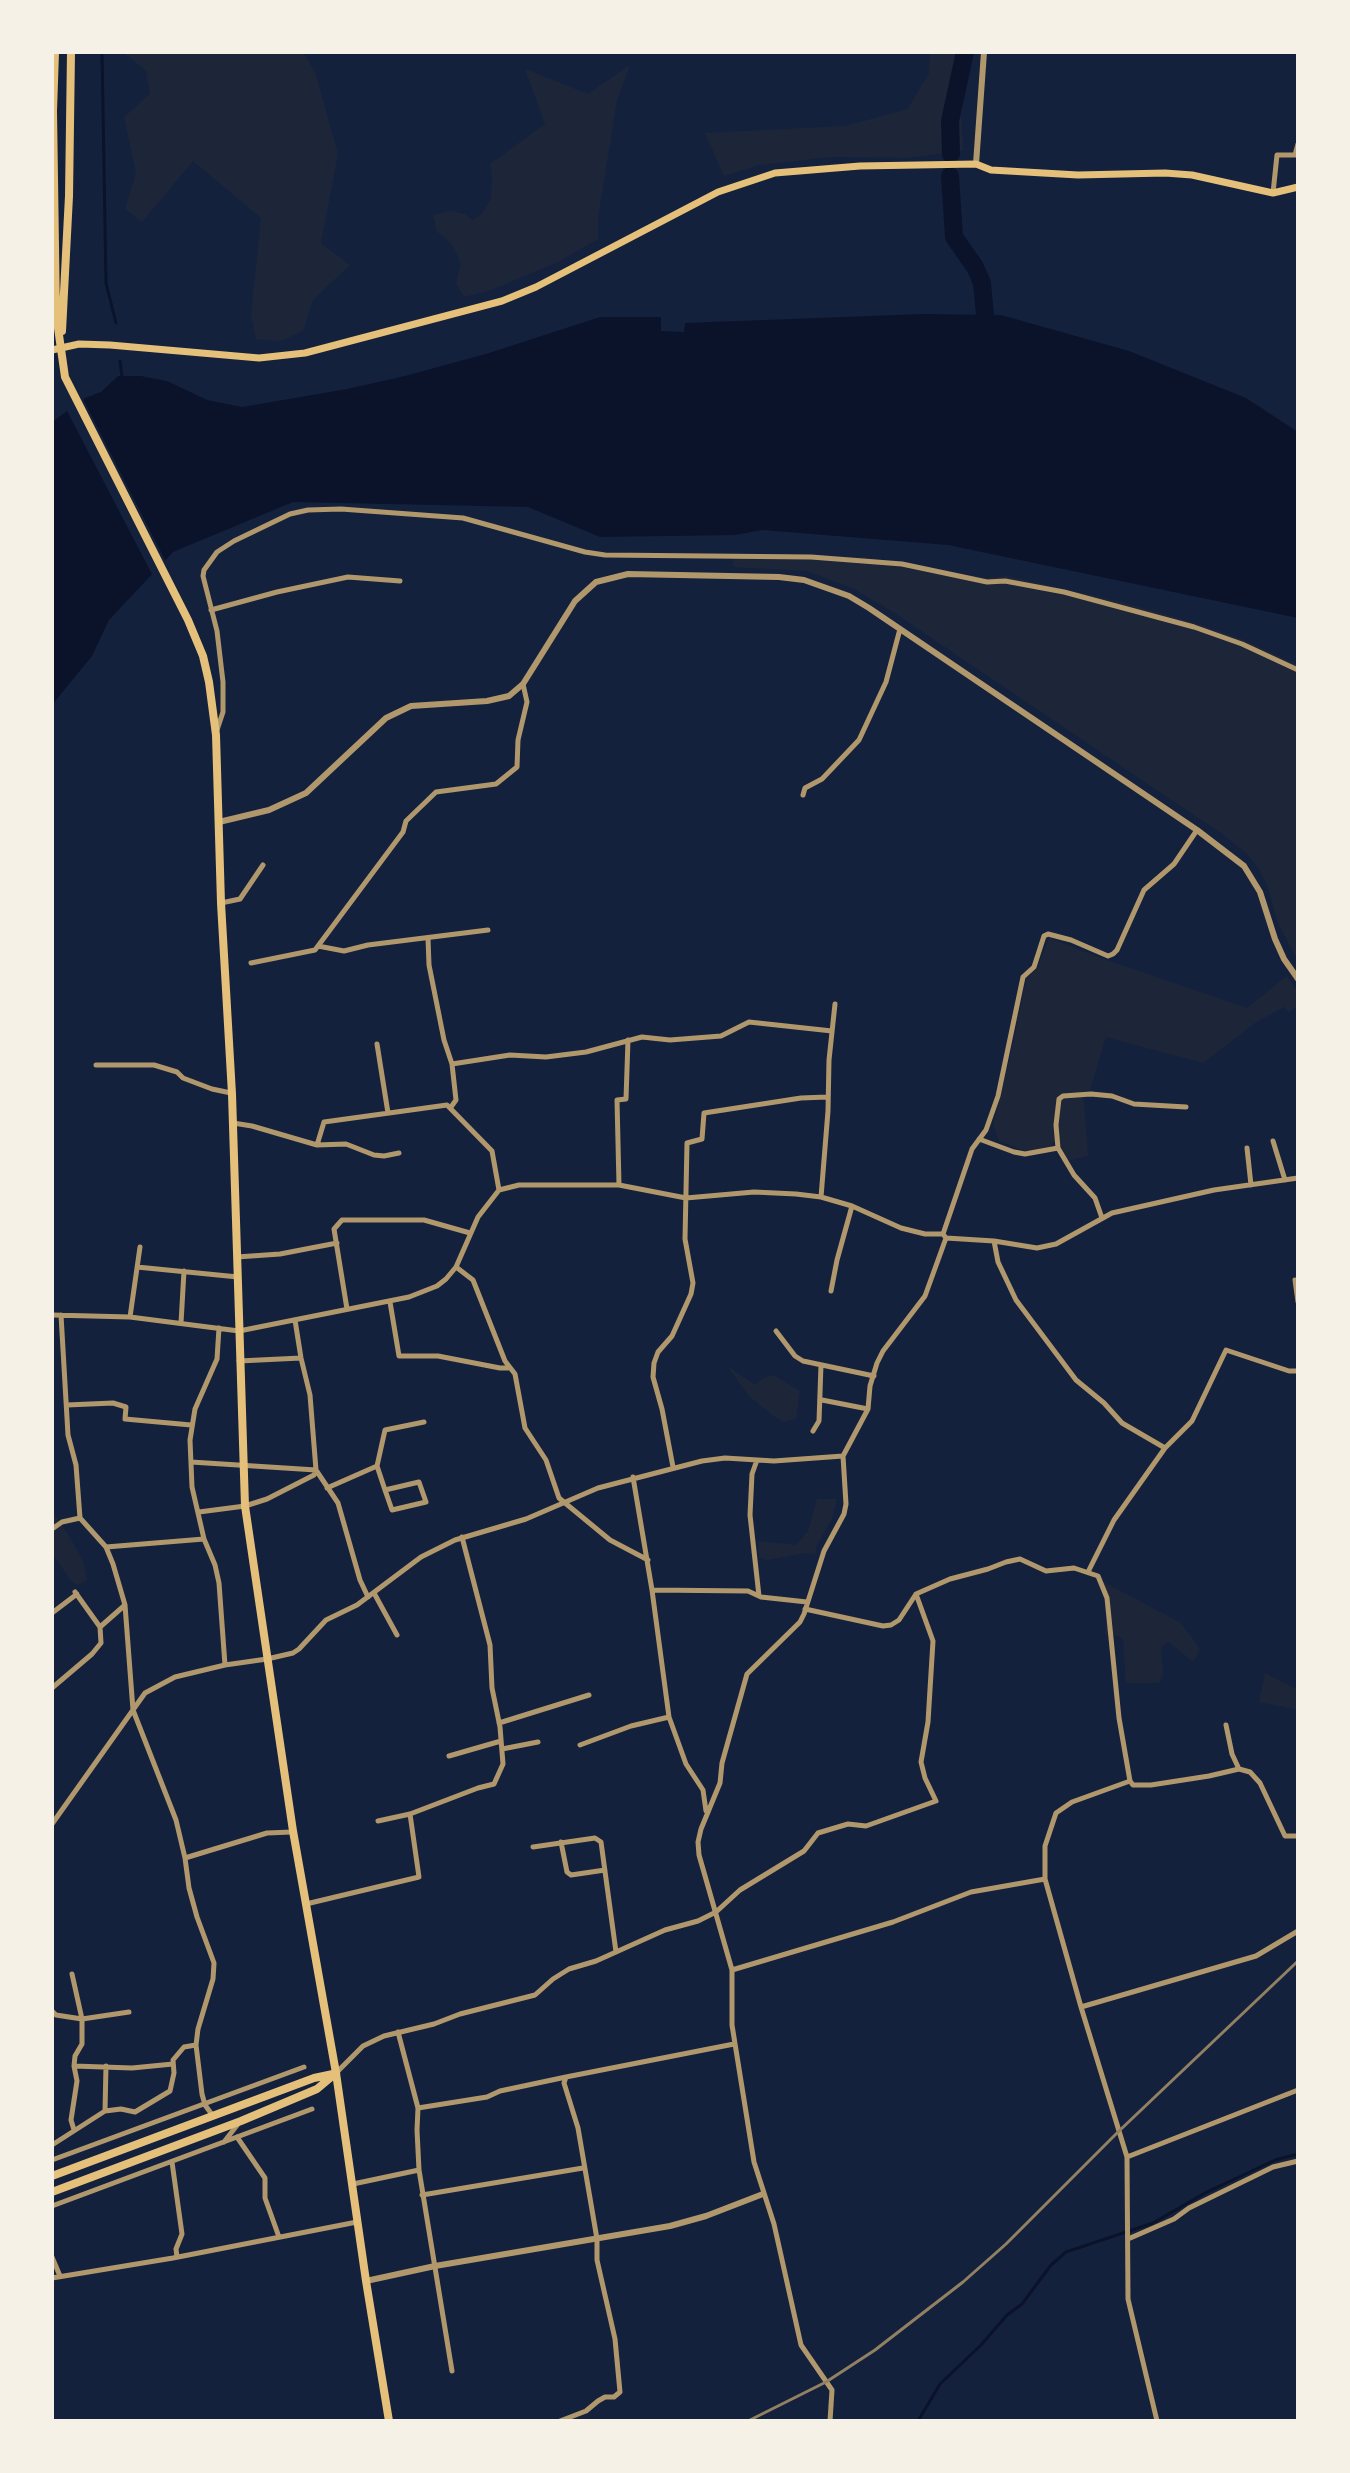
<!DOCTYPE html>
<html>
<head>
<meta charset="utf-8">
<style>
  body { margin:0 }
  #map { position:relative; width:1350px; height:2473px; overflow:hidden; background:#14213d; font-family:Bitter,serif }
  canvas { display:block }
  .frame { position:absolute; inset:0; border:54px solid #f6f1e7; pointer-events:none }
</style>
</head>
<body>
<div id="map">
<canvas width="1350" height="2473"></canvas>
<div class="frame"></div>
</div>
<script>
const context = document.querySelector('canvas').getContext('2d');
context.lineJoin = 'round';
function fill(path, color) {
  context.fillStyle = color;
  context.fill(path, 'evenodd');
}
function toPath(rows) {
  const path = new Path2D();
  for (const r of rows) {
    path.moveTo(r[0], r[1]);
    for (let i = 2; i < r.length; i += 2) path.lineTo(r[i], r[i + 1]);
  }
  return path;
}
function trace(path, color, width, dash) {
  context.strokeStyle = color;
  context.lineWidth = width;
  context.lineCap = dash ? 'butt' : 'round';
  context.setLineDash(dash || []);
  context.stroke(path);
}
fill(toPath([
  [123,52,303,52,315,72,338,154,321,243,350,265,313,300,303,331,281,341,256,339,251,316,261,218,193,161,142,222,125,209,136,173,124,117,150,94,146,71],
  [930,52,971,52,960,95,963,151,907,158,831,157,759,165,724,176,705,133,845,126,908,109,929,73],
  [630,65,617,100,598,217,598,239,558,262,489,291,464,297,456,284,461,263,452,245,445,237,437,232,433,215,451,211,465,214,472,220,481,215,491,199,492,177,490,164,545,124,525,69,588,94],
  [734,554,866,557,987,578,1007,576,1121,602,1195,623,1244,640,1298,665,1298,961,1278,923,1267,885,1258,868,1248,855,1225,836,890,610,852,588,806,571,733,567],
  [1049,938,1101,958,1247,1008,1287,976,1298,992,1298,1006,1289,1012,1284,1007,1255,1023,1203,1063,1106,1037,1090,1090,1083,1092,1088,1156,1072,1160,1067,1159,1060,1145,1054,1142,1050,1147,1028,1152,999,1141,993,1124,1011,1053,1026,979,1037,968],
  [727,1366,755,1385,762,1379,773,1375,800,1391,796,1419,784,1422,772,1415,749,1396],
  [817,1499,837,1499,832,1519,816,1547,816,1554,805,1553,768,1560,759,1558,758,1541,796,1545,808,1531],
  [52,1510,71,1539,84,1564,87,1580,78,1585,71,1581,52,1553],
  [1102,1581,1181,1623,1200,1649,1193,1662,1169,1642,1161,1647,1163,1675,1159,1683,1126,1683,1123,1641,1119,1636,1105,1635,1107,1612],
  [1265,1673,1298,1690,1298,1710,1259,1702]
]), '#1d2539');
fill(toPath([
  [922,314,1001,315,1129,351,1246,398,1298,432,1298,618,948,545,762,530,735,535,600,537,528,507,293,502,173,552,109,620,92,656,52,705,52,422,85,398,101,392,118,376,141,376,167,381,207,400,242,407,347,389,405,376,489,353,600,317,661,317,661,331,684,332,685,323]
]), '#0b132b');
fill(toPath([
  [81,395,167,564,154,578,65,407]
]), '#14213d');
trace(toPath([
  [102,52,106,283,116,323],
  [120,361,122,377],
  [918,2421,940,2384,981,2345,1007,2315,1022,2304,1051,2265,1066,2252,1153,2223,1205,2193,1275,2160,1298,2154]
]), '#0b132b', 3);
trace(toPath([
  [951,154,950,121,965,52],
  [950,176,954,237,975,267,982,283,987,337]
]), '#0b132b', 18);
trace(toPath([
  [1295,155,1298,144],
  [1273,193,1277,155,1298,155],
  [211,610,277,592,348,577,400,581],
  [217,730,223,712,223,682,217,631,203,576,204,570,217,552,234,541,290,514,308,510,341,509,463,518,585,552,605,555,811,557,902,564,987,582,1005,581,1064,592,1194,627,1242,644,1298,670],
  [803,795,805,788,822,779,859,740,886,682,900,629],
  [221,903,240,899,263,865],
  [428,938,429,965,444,1040,452,1064,456,1100,451,1107],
  [318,946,344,951,368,945,488,930],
  [251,963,315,950,403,832,406,821,436,792,496,784,517,767,518,740,527,702,523,684],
  [377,1044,388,1113],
  [452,1064,510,1055,546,1057,586,1052,642,1037,670,1040,721,1036,749,1022,832,1031],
  [96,1065,154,1065,177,1072,183,1078,212,1089,231,1093],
  [233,1123,252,1126,317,1145,324,1122,447,1105,492,1151,499,1190],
  [979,1139,1014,1152,1025,1154,1058,1148],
  [1273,1141,1285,1180],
  [317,1145,346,1144,374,1155,384,1156,399,1153],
  [1247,1148,1251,1185],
  [619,1185,617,1100,626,1099,628,1040],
  [821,1197,828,1111,829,1060,835,1004],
  [1102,1218,1095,1198,1074,1175,1058,1148,1056,1125,1059,1099,1063,1096,1091,1094,1112,1096,1134,1104,1186,1107],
  [943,1234,972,1149,986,1130,998,1096,1023,977,1034,967,1044,936,1048,934,1071,940,1108,956,1113,954,1117,950,1144,890,1174,864,1197,830],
  [994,1241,998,1262,1016,1300,1076,1380,1104,1403,1122,1423,1165,1448],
  [237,1257,280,1254,337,1243],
  [137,1267,238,1277],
  [456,1267,473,1280,505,1361,515,1374,525,1428,546,1460,559,1498,610,1540,648,1560],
  [1295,1280,1298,1302],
  [831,1291,837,1260,852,1206],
  [390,1302,399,1356,438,1356,500,1368,510,1368],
  [347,1309,334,1229,342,1220,424,1220,470,1233],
  [52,1315,130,1317,239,1331,409,1297,437,1286,446,1279,456,1267,478,1217,499,1190,519,1185,619,1185,686,1198,754,1192,796,1194,821,1197,852,1206,901,1228,925,1234,943,1234,946,1238,994,1241,1037,1248,1056,1244,1112,1213,1214,1190,1298,1178],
  [61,1315,68,1435,76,1465,80,1518,106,1547,113,1564,125,1605,133,1710,176,1820,185,1858,189,1888,197,1917,214,1963,213,1979,198,2029,196,2045,202,2094,205,2105,213,2116],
  [130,1317,140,1247],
  [181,1323,184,1271],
  [219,1328,217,1359,195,1409,190,1440,192,1487,204,1539,215,1565,219,1583,225,1665],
  [776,1331,795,1356,803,1361,874,1376],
  [239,1361,301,1358],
  [822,1400,868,1409],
  [67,1405,113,1403,126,1407,125,1419,191,1425],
  [813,1431,819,1421,821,1365],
  [757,1460,752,1474,750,1515,759,1596],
  [191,1462,316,1470,338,1503,360,1580,368,1597],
  [377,1466,385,1430,424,1422],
  [673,1467,662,1409,653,1377,654,1363,658,1352,672,1336,691,1294,693,1283,685,1239,687,1143,702,1139,704,1113,801,1098,827,1097],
  [633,1477,652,1590,748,1591,761,1597,807,1602],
  [327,1488,377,1466,385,1490,392,1510,426,1502,419,1482,385,1490],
  [199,1512,245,1506,267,1499,314,1475,316,1470,310,1395,301,1358,295,1320],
  [52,1529,62,1522,80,1518],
  [106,1547,204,1539],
  [1088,1572,1114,1520,1165,1448,1192,1421,1226,1350,1289,1371,1298,1371],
  [652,1590,669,1717,686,1764,703,1790,706,1811],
  [374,1593,397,1635],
  [805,1609,883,1626,891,1625,899,1620,916,1594,950,1579,988,1569,1006,1562,1020,1559,1046,1571,1074,1568,1098,1576,1107,1598,1119,1718,1130,1781],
  [52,1613,77,1594],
  [100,1627,125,1605],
  [52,1688,92,1654,101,1643,100,1627,75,1592],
  [499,1723,589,1695],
  [1226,1725,1232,1754,1239,1769,1250,1772,1260,1783,1285,1836,1298,1836],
  [580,1745,631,1726,669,1717],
  [502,1749,538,1742],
  [449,1756,501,1741],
  [378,1821,410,1814,478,1788,494,1784,503,1764,500,1727,492,1688,490,1645,462,1537],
  [52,1824,145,1693,175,1677,225,1665,267,1659,293,1653,299,1649,326,1620,357,1605,421,1557,455,1540,526,1519,598,1488,702,1461,725,1458,774,1461,843,1456],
  [561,1842,567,1872,571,1875,605,1870],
  [533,1847,595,1838,601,1842,616,1952],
  [185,1858,267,1833,292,1832],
  [306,1904,419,1877,410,1814],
  [732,1970,893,1922,971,1892,1045,1879],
  [72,1974,82,2019,82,2044,75,2056,74,2066,77,2081,71,2120,74,2130],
  [1081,2007,1256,1956,1298,1931],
  [52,2011,56,2015,82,2019,129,2012],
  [398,2032,418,2108,417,2130,419,2170,452,2371],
  [74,2066,132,2068,173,2064],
  [337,2072,363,2046,384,2036,434,2024,460,2014,535,1995,553,1979,569,1969,596,1961,665,1930,698,1921,716,1912,740,1890,804,1851,818,1833,848,1824,866,1826,936,1801,925,1778,921,1762,928,1722,933,1641,916,1594],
  [418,2108,487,2097,500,2091,566,2077],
  [105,2111,106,2066],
  [237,2137,265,2178,265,2198,279,2237],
  [224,2142,238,2124],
  [52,2145,105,2111,121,2109,135,2112,170,2091,174,2073,173,2060,184,2047,196,2045],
  [1127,2157,1298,2090],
  [52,2160,304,2067],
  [172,2162,182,2234,176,2249,177,2257],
  [353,2184,419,2170],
  [422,2195,583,2168],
  [52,2206,312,2109],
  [1128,2239,1174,2219,1189,2208,1273,2167,1298,2161],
  [52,2257,60,2276],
  [52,2278,173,2258,357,2222],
  [560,2421,586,2411,598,2401,605,2397,614,2397,620,2392,615,2339,597,2260,597,2239,578,2128,564,2083,566,2077,734,2044],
  [830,2421,832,2390,801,2345,774,2224,754,2162,732,2025,732,1970,699,1855,698,1842,701,1829,720,1783,722,1763,747,1674,800,1622,804,1614,824,1551,844,1514,846,1504,843,1456,868,1409,870,1386,877,1363,883,1351,925,1296,946,1238],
  [1157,2421,1128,2299,1127,2157,1081,2007,1045,1879,1045,1846,1056,1813,1072,1802,1130,1781,1133,1785,1151,1785,1209,1776,1239,1769]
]), '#b1986c', 5);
trace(toPath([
  [976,164,984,52],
  [219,822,269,810,306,793,386,718,411,706,487,701,509,696,523,684,575,601,596,582,628,574,779,577,804,580,849,596,869,608,1197,830,1244,866,1260,892,1275,939,1284,959,1298,979],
  [366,2281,435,2266,670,2226,706,2216,763,2194]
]), '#b1986c', 6);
trace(toPath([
  [52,350,79,344,110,345,259,358,305,353,502,301,536,287,718,192,775,173,860,166,976,164,991,170,1078,175,1165,173,1192,175,1273,193,1298,187]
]), '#e5c07b', 7);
trace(toPath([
  [55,52,53,111,56,314,65,377,188,620,203,656,209,682,216,735,221,903,232,1094,245,1506,293,1831,336,2073,366,2281,389,2421],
  [62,331,69,196,71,52]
]), '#e5c07b', 8);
trace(toPath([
  [52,2176,314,2078,333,2074],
  [52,2192,241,2121,317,2089,336,2073]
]), '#e5c07b', 8);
trace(toPath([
  [748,2421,826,2382,875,2350,963,2282,1006,2244,1119,2131,1298,1961]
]), '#918062', 3);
</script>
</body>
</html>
